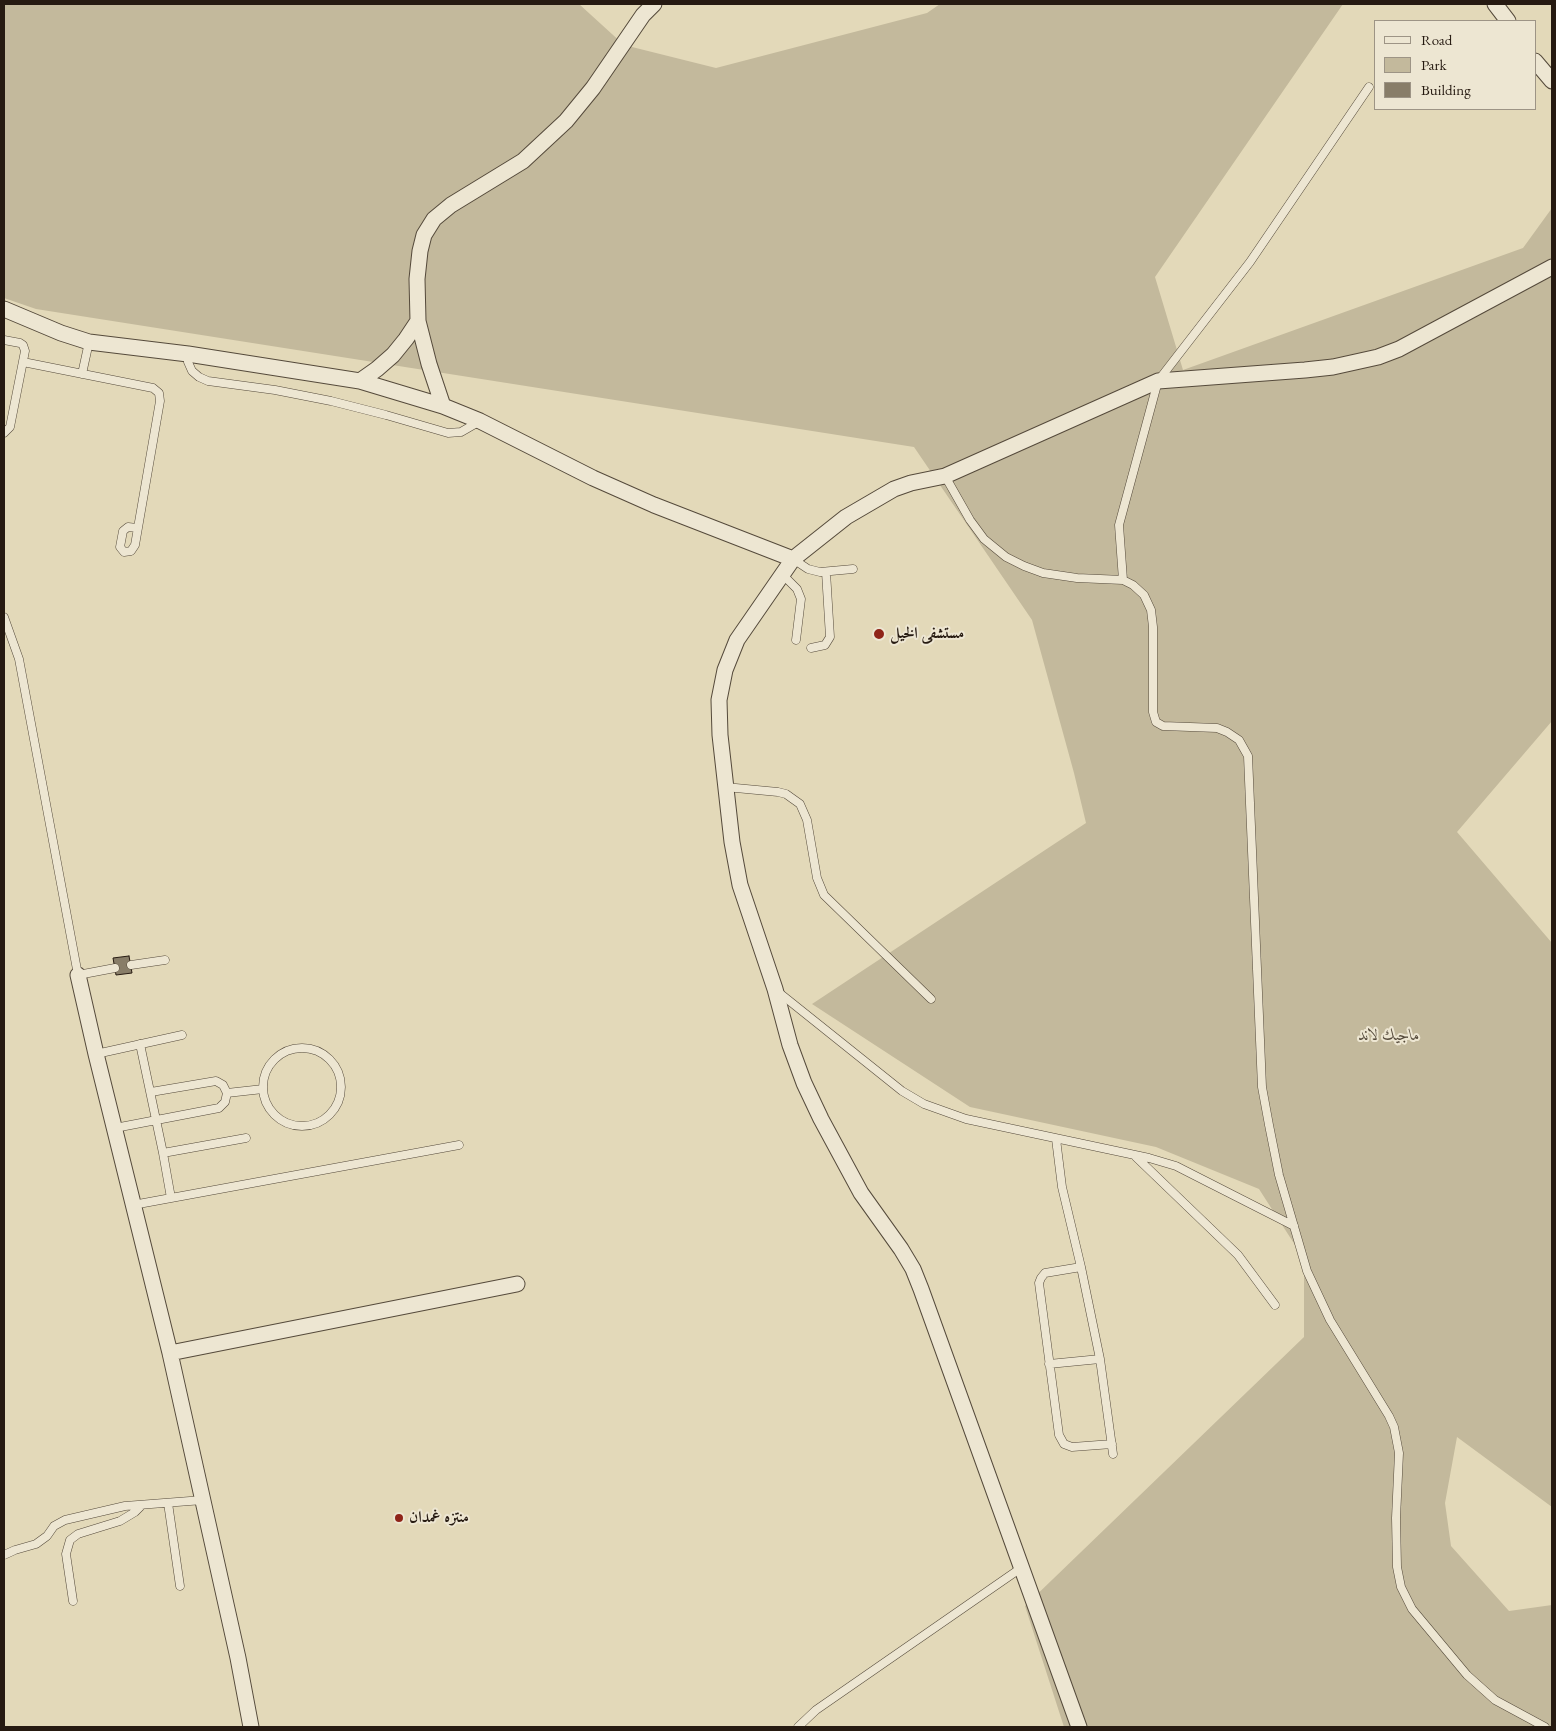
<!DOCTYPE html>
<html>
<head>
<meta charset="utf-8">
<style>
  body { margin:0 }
  #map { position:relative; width:1556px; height:1731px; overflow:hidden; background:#e3d9b9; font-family:"EB Garamond",serif }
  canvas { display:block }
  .frame { position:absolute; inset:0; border:5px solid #261a11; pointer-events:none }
  .legend { position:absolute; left:1374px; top:20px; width:162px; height:90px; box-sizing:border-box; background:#ede6d2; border:1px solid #9d9485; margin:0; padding:6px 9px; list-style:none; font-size:15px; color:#261a11 }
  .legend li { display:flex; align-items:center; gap:10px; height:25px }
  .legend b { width:25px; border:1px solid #9d9485 }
</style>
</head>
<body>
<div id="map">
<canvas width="1556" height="1731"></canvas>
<div class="frame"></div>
<ul class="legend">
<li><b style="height:6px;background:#ede6d2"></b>Road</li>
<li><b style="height:14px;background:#c3b99c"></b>Park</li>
<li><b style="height:14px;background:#887d68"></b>Building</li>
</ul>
</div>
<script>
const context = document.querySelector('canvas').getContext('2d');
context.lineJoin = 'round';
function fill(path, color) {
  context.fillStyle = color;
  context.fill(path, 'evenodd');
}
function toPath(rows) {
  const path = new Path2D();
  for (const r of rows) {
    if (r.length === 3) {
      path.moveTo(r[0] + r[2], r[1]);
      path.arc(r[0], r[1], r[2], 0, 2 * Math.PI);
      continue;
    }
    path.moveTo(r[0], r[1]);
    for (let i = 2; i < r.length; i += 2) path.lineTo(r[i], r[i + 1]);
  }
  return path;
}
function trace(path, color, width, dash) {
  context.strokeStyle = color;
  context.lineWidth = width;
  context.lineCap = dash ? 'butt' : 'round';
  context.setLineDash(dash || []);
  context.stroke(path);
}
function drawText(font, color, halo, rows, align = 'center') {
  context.font = font + ' "EB Garamond",Amiri,serif';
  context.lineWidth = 4;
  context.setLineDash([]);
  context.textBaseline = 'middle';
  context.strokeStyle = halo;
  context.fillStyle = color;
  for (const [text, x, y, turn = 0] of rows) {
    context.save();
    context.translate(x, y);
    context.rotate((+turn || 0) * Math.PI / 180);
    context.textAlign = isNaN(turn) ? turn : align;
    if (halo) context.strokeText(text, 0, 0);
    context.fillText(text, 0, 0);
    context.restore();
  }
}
fill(toPath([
  [4,4,579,4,624,45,716,68,927,13,940,4,1343,4,1155,277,1183,370,1523,248,1552,208,1552,721,1457,832,1552,943,1552,1507,1457,1437,1445,1503,1451,1546,1509,1611,1552,1605,1552,1727,1064,1727,1025,1606,1304,1337,1304,1259,1259,1189,1156,1147,970,1107,812,1004,1086,823,1074,773,1032,620,914,447,36,309,4,298]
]), '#c3b99c');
const building = toPath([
  [129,956,132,973,116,975,113,958,129,956]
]);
fill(building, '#887d68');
trace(building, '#261a11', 1);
const lane = toPath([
  [4,340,20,343,23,345,25,351,10,427,4,433],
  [188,354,188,362,192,371,199,377,208,381,275,390,331,401,386,415,448,433,461,432,480,421],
  [23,362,153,388,159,393,160,401,135,545,131,551,124,552,120,547,123,531,128,527,137,528],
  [82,374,89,342],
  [945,476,970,520,984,539,1006,557,1024,566,1043,573,1077,578,1123,580,1133,585,1144,595,1151,610,1153,627,1153,712,1156,722,1163,726,1217,728,1227,732,1239,740,1248,756,1262,1087,1269,1125,1279,1175,1307,1271,1330,1320,1389,1416,1394,1427,1399,1453,1396,1518,1397,1567,1401,1587,1412,1609,1467,1675,1495,1700,1545,1727],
  [793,559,808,569,820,572,853,569],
  [782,574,797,589,801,599,796,640],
  [1123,580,1119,525,1158,381,1250,262,1369,87],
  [4,617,19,659,78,975,115,968],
  [811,648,825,645,830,637,826,572],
  [725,787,778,792,786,794,800,804,807,820,817,878,824,895,931,999],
  [131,965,165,960],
  [777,991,902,1091,924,1104,966,1119,1149,1158,1176,1166,1294,1226],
  [140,1044,163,1153,171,1198],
  [302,1087,39],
  [96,1054,182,1035],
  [227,1093,263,1089],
  [115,1128,219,1108,225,1102,227,1093,223,1085,216,1081,151,1092],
  [1056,1139,1062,1187,1081,1267,1100,1359,1113,1454],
  [163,1153,246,1138],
  [1135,1156,1238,1255,1275,1305],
  [133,1205,459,1145],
  [1081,1267,1045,1273,1041,1278,1039,1283,1059,1435,1064,1444,1072,1447,1112,1444],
  [1049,1364,1100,1359],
  [168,1503,180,1586],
  [4,1555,15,1550,36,1544,47,1536,54,1526,65,1520,125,1506,203,1500],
  [73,1601,66,1554,70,1540,78,1534,120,1521,135,1512,142,1505],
  [798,1727,816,1710,1021,1568]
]);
const street = toPath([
  [1495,4,1508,21],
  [1535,61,1552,81],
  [4,309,61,333,89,342,188,354,360,381,443,406,480,421,593,478,654,505,793,559],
  [360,381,377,369,393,355,406,339,418,321],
  [443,406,429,364,418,321,417,279,420,251,424,235,434,219,451,205,523,161,566,121,593,88,643,15,654,4],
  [78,975,96,1054,170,1353,238,1658,251,1727],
  [170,1353,517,1284],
  [1079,1727,921,1289,913,1269,901,1249,861,1193,821,1119,804,1083,790,1045,775,989,740,885,732,842,720,735,719,700,725,670,737,640,793,559,846,517,894,489,911,483,945,476,1158,381,1305,370,1333,367,1378,357,1399,349,1552,267]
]);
trace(lane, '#554a3b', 9);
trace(street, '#554a3b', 17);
trace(lane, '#ede6d2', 8);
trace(street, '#ede6d2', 15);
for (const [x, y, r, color] of [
  [879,634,6,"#8f2418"],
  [399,1518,5,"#8f2418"]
]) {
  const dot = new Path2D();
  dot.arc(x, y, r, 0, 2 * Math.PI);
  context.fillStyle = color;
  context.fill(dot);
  trace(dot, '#ede6d2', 2);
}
drawText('bold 16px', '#261a11', '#ede6d2', [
  ["مستشفى الخيل",890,634],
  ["منتزه غمدان",409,1518]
], 'left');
drawText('italic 16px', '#554a3b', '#ede6d2', [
  ["ماجيك لاند",1389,1036]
]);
</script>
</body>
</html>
